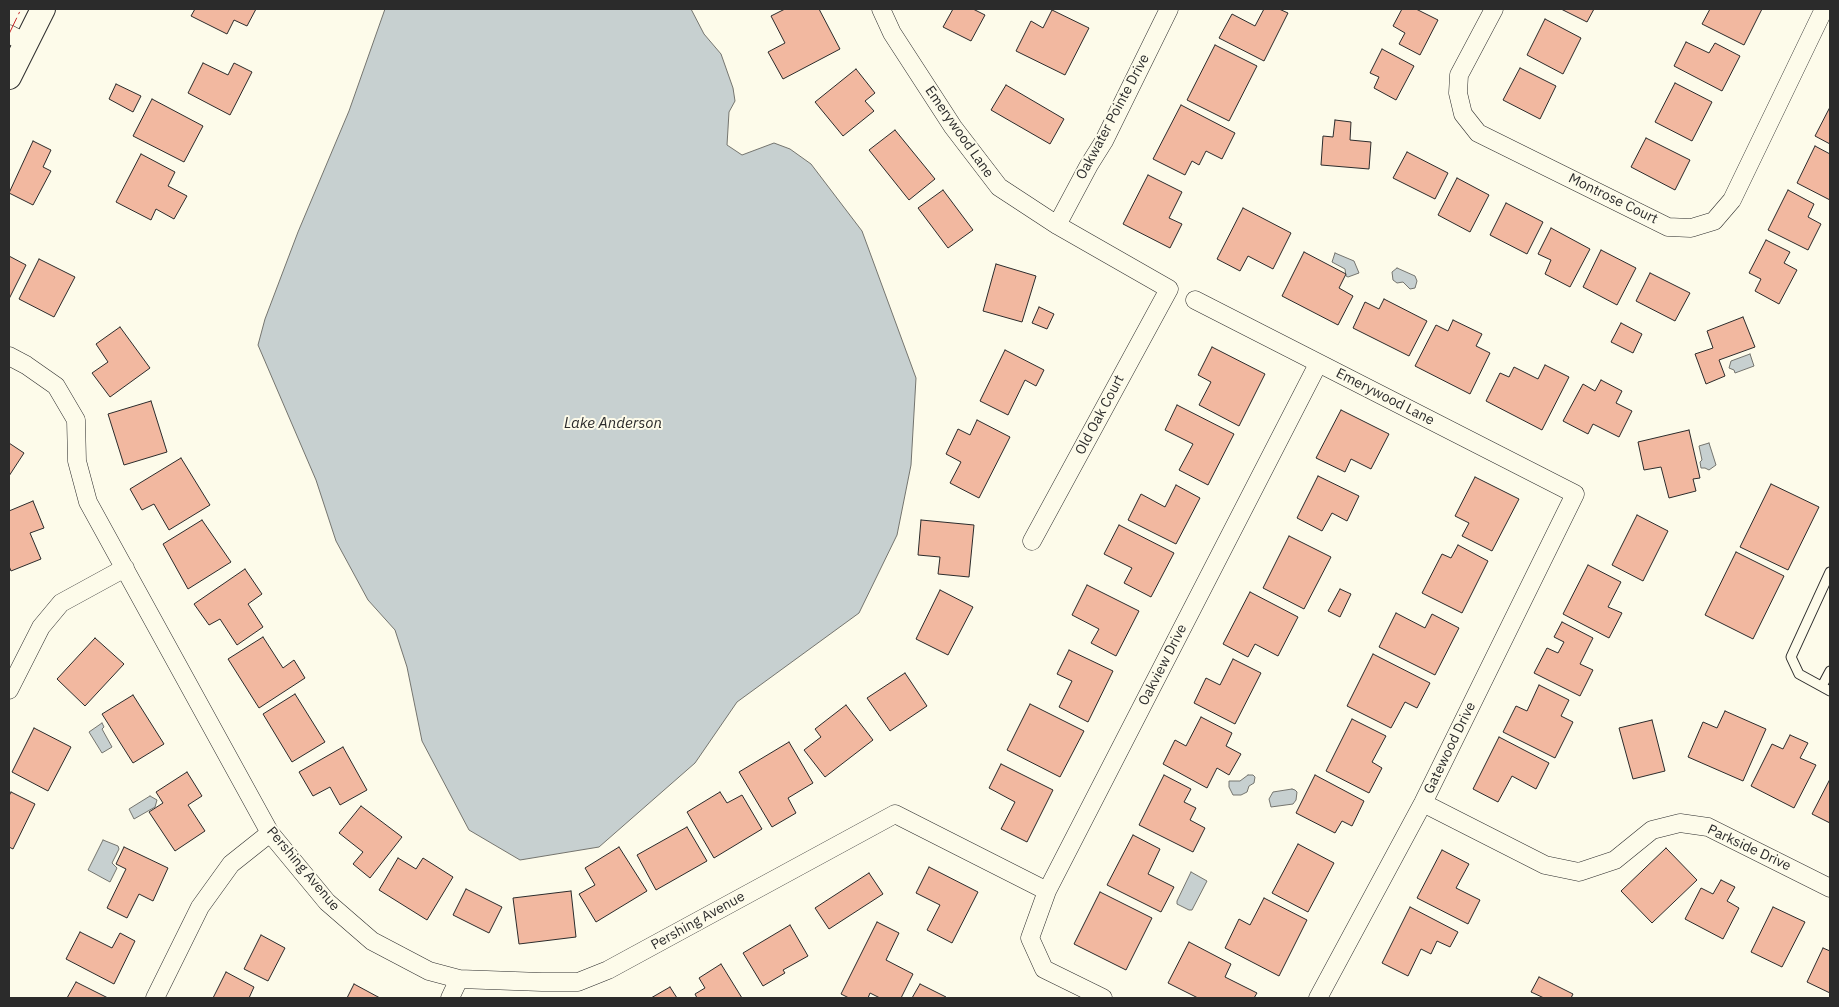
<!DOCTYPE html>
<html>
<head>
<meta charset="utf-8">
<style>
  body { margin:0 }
  #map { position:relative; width:1839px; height:1007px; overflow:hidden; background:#fdfbea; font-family:"IBM Plex Sans",sans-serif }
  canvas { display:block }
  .frame { position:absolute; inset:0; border:10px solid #2b2b2b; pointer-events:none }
</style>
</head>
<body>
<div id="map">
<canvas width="1839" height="1007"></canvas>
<div class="frame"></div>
</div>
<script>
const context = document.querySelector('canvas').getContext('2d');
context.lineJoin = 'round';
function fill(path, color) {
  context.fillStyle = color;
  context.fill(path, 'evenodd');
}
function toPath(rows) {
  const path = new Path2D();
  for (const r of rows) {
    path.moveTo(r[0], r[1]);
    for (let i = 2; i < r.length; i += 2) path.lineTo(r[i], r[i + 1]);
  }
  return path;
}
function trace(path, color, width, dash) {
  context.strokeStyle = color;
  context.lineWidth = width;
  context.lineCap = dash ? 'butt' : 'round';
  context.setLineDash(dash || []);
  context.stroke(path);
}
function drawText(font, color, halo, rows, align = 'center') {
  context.font = font + ' "IBM Plex Sans",sans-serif';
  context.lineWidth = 4;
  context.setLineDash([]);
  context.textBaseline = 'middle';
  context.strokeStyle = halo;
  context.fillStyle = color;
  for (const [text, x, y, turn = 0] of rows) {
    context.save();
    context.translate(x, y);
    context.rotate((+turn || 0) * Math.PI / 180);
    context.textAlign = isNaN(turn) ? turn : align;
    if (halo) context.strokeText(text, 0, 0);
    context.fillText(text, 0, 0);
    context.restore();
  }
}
const water = toPath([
  [385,9,691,9,704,34,721,54,733,88,735,101,729,112,727,145,742,155,774,143,790,149,811,164,862,231,916,378,911,465,897,535,859,613,737,702,695,763,599,847,520,860,469,830,422,741,407,667,395,630,368,600,336,541,316,480,258,345,265,319,298,232,349,111,385,9],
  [1335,253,1354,261,1359,273,1348,277,1346,276,1345,269,1332,262,1335,253],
  [1397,268,1415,276,1417,281,1415,288,1410,289,1403,282,1397,283,1393,280,1392,272,1397,268],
  [1750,354,1754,366,1735,373,1734,370,1729,368,1731,361,1750,354],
  [1709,443,1716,465,1709,470,1705,468,1701,468,1700,462,1702,460,1699,446,1709,443],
  [102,723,104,727,102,729,112,747,102,753,89,732,102,723],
  [1248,775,1253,775,1255,777,1254,783,1249,786,1247,792,1241,795,1233,795,1229,787,1229,781,1240,781,1248,775],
  [1292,789,1295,790,1297,792,1296,800,1293,804,1271,807,1269,799,1273,792,1292,789],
  [150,796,157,800,155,807,134,819,129,809,150,796],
  [103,840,118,846,119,849,112,863,117,868,110,882,88,870,103,840],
  [1191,872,1207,881,1192,910,1189,910,1177,904,1177,901,1191,872]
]);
fill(water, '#c7d0d0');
trace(water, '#74746e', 1);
const building = toPath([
  [195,9,256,9,247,26,234,20,227,34,191,16,195,9],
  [785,9,819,9,840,49,783,79,768,52,785,43,771,16,785,9],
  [953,9,973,9,985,15,971,41,943,27,953,9],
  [1264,9,1279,9,1288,13,1264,61,1219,38,1232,14,1255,26,1264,9],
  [1402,9,1416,9,1438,20,1420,55,1399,44,1405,33,1393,26,1402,9],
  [1561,9,1594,9,1587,22,1561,9],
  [1710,9,1762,9,1744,45,1702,24,1710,9],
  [1052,10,1089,28,1065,75,1016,51,1031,21,1043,28,1052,10],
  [1545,19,1581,38,1563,74,1527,55,1545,19],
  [1686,42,1709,53,1715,43,1740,56,1722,91,1674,66,1686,42],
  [1215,45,1257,66,1229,121,1187,100,1215,45],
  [1382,49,1414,66,1396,100,1374,88,1379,77,1370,73,1382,49],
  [203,63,228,75,234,63,252,72,230,115,188,93,203,63],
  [1520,68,1556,86,1540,119,1503,100,1520,68],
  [856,69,875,93,865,101,874,111,843,136,815,102,856,69],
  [1675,83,1712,102,1692,141,1655,122,1675,83],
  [116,84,141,96,133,112,109,99,116,84],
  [1006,85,1064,119,1050,144,991,110,1006,85],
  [152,99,203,126,184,162,133,136,152,99],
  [1181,105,1235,133,1222,159,1206,151,1199,165,1192,161,1185,175,1153,159,1181,105],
  [1830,107,1830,144,1815,136,1830,107],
  [1335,120,1351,122,1350,140,1371,142,1369,169,1321,165,1323,136,1333,137,1335,120],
  [895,130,935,179,909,200,869,150,895,130],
  [1646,138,1690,160,1675,190,1631,167,1646,138],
  [33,141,51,150,43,167,51,171,33,205,9,193,33,141],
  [1815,146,1830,154,1830,200,1797,183,1815,146],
  [1407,152,1448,173,1435,199,1393,178,1407,152],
  [141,154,175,172,168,186,187,196,174,219,156,209,151,220,116,202,141,154],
  [1148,175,1182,192,1169,218,1182,224,1170,248,1123,224,1148,175],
  [1457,178,1489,195,1470,232,1438,215,1457,178],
  [943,190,973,230,948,248,918,208,943,190],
  [1788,190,1814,204,1808,217,1821,224,1808,250,1768,230,1788,190],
  [1506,203,1543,222,1527,254,1490,235,1506,203],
  [1243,208,1291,233,1273,269,1248,256,1240,271,1217,259,1243,208],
  [1551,228,1590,249,1570,287,1545,274,1551,260,1538,254,1551,228],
  [1766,240,1790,252,1784,263,1797,270,1779,304,1755,291,1761,279,1749,273,1766,240],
  [1601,250,1636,268,1617,305,1583,287,1601,250],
  [1304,252,1346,274,1339,288,1353,296,1338,325,1282,296,1304,252],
  [9,256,26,265,9,299,9,256],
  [39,259,75,277,54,317,19,299,39,259],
  [996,264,1036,276,1022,322,983,311,996,264],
  [1650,273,1690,293,1675,321,1636,301,1650,273],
  [1384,299,1427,321,1409,356,1353,328,1365,302,1379,309,1384,299],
  [1039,307,1054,314,1047,329,1032,323,1039,307],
  [1743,317,1755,347,1719,360,1725,376,1706,384,1695,354,1713,348,1707,331,1743,317],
  [1453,320,1482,334,1476,346,1490,353,1470,394,1415,366,1436,325,1448,331,1453,320],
  [1621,323,1642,334,1633,353,1611,342,1621,323],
  [120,327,150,368,110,397,92,373,108,362,96,344,120,327],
  [1212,347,1265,374,1239,426,1199,405,1211,382,1198,375,1212,347],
  [1005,350,1044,370,1036,386,1025,380,1008,415,980,401,1005,350],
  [1545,365,1569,377,1542,430,1486,401,1500,373,1509,377,1514,367,1538,379,1545,365],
  [1601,380,1622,391,1616,403,1632,411,1619,437,1593,424,1588,434,1563,421,1583,384,1595,391,1601,380],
  [151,401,167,452,124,465,108,414,151,401],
  [1177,405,1234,434,1208,485,1179,470,1193,444,1165,430,1177,405],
  [1341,410,1389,434,1371,469,1351,459,1345,472,1316,458,1341,410],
  [977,420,1010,437,979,498,950,483,961,462,946,454,958,429,970,435,977,420],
  [1689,430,1700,478,1693,479,1696,491,1669,498,1661,467,1644,470,1638,442,1689,430],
  [9,443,24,453,9,476,9,443],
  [181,458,210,505,169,530,154,504,142,510,130,489,181,458],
  [1318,476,1359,496,1347,521,1332,513,1322,531,1297,518,1318,476],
  [1475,477,1519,499,1492,551,1462,536,1469,523,1455,516,1475,477],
  [1771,484,1819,507,1788,570,1740,547,1771,484],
  [1176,485,1200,498,1176,544,1128,520,1141,494,1165,507,1176,485],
  [33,501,44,528,30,533,41,559,11,571,9,566,9,511,33,501],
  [1637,515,1668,531,1643,581,1612,565,1637,515],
  [202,520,231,562,188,589,163,544,202,520],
  [921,520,974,525,969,577,938,574,940,557,918,555,921,520],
  [1119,525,1174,553,1151,597,1124,583,1132,568,1104,554,1119,525],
  [1289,536,1331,557,1304,609,1263,588,1289,536],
  [1458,545,1488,561,1462,613,1422,593,1442,554,1451,558,1458,545],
  [1736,552,1784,576,1753,639,1705,615,1736,552],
  [1588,565,1621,582,1608,607,1622,613,1609,638,1563,614,1588,565],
  [245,569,262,594,248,604,263,627,237,645,220,619,209,625,194,604,245,569],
  [1087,585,1139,611,1116,656,1091,643,1099,629,1072,615,1087,585],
  [1340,589,1351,594,1340,617,1328,611,1340,589],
  [940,590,973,607,948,655,916,639,940,590],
  [1250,592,1298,617,1278,656,1255,644,1248,657,1223,644,1250,592],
  [1396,613,1425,628,1432,614,1459,628,1435,675,1379,647,1396,613],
  [1562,622,1593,638,1580,664,1593,670,1580,696,1534,673,1547,648,1558,653,1564,642,1554,637,1562,622],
  [263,637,283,668,294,660,305,678,259,708,228,659,263,637],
  [95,638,124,664,85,706,57,679,95,638],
  [1069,650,1113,671,1088,722,1059,707,1072,681,1057,674,1069,650],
  [1373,654,1430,683,1417,708,1405,702,1391,728,1347,706,1373,654],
  [1233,659,1261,673,1235,724,1194,703,1206,678,1220,685,1233,659],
  [905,673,927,706,890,731,867,698,905,673],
  [1539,685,1569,700,1561,716,1573,722,1555,758,1503,732,1516,706,1527,711,1539,685],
  [295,694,325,742,292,762,263,714,295,694],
  [133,695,164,744,133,763,102,714,133,695],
  [1030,704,1084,731,1060,777,1007,750,1030,704],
  [846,705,873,740,825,777,804,750,821,737,815,729,846,705],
  [1725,711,1766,729,1743,781,1688,757,1703,722,1717,728,1725,711],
  [1201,717,1232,733,1226,746,1241,754,1229,775,1217,768,1207,788,1163,764,1175,740,1186,746,1201,717],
  [1352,719,1386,736,1372,762,1382,768,1369,793,1326,771,1352,719],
  [1652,720,1665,771,1633,779,1619,728,1652,720],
  [34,728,71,747,48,791,12,772,34,728],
  [1790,735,1808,743,1800,758,1816,765,1794,808,1751,786,1772,744,1783,749,1790,735],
  [1499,737,1549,763,1536,789,1512,776,1498,802,1473,789,1499,737],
  [789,742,813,783,788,798,796,813,772,827,739,772,789,742],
  [343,747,367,790,340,805,330,787,313,796,299,772,343,747],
  [1001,764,1053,790,1027,842,1001,829,1015,802,989,788,1001,764],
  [187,772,202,796,188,805,205,831,175,851,149,812,163,803,156,792,187,772],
  [1164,775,1191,789,1184,802,1196,808,1190,820,1205,828,1193,852,1139,825,1164,775],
  [1315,775,1364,801,1352,826,1342,821,1335,833,1296,813,1315,775],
  [1830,779,1830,823,1812,814,1830,779],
  [11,792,35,804,13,849,9,847,9,796,11,792],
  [720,792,727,803,742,795,762,829,714,858,687,812,720,792],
  [361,806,402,837,370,878,353,864,363,852,339,833,361,806],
  [687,827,707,861,656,890,637,855,687,827],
  [1133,835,1160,849,1148,874,1174,887,1161,912,1107,885,1133,835],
  [1298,844,1334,863,1308,912,1272,893,1298,844],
  [124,847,168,868,153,901,139,894,127,918,107,908,126,869,116,864,124,847],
  [619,847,647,891,596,922,579,894,595,885,585,868,619,847],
  [1666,848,1697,880,1652,923,1621,891,1666,848],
  [1442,850,1469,864,1456,888,1480,900,1468,924,1417,898,1442,850],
  [398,858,416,869,423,858,453,877,427,920,379,890,398,858],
  [929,867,978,892,952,943,927,930,940,905,916,893,929,867],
  [869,873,883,894,829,929,815,908,869,873],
  [1721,880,1735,887,1727,901,1739,908,1723,939,1685,919,1701,888,1713,894,1721,880],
  [466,889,502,907,489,933,453,915,466,889],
  [571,891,576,937,519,944,513,898,571,891],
  [1100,892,1152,918,1126,970,1074,944,1100,892],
  [1264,898,1307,920,1279,976,1225,948,1239,919,1250,925,1264,898],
  [1410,907,1458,932,1450,947,1437,941,1431,954,1421,949,1408,976,1382,963,1410,907],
  [1773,907,1805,922,1782,967,1751,952,1773,907],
  [877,922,899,933,886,960,913,974,901,998,880,998,870,993,868,998,849,998,841,994,877,922],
  [790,925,808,956,783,970,785,973,763,986,743,953,790,925],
  [80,932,112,948,120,933,135,941,114,984,66,959,80,932],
  [261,935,285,948,268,981,244,969,261,935],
  [1189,942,1231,964,1225,977,1257,993,1254,998,1198,998,1168,983,1189,942],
  [1823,948,1830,951,1830,993,1807,982,1823,948],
  [721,964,742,998,697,998,695,994,705,988,699,978,721,964],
  [226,972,254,987,249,998,213,998,226,972],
  [1539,977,1573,994,1571,998,1544,998,1531,992,1539,977],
  [76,982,108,998,67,998,76,982],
  [354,984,380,998,347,998,354,984],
  [920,984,946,997,945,998,912,998,920,984],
  [670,987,677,998,651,998,670,987]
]);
fill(building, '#f2b8a0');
trace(building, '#2b2b2b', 1);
const lane = toPath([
  [1830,572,1791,657,1799,674,1830,691],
  [1822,686,1830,671]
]);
const street = toPath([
  [881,9,892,33,953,127,999,187,1057,225,1169,289,1032,541],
  [1494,9,1459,75,1458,93,1463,114,1478,133,1668,227,1691,228,1714,221,1732,200,1824,9],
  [9,34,26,43],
  [1057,225,1089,165,1104,141,1169,9],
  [1195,300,1575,494,1423,803,1318,998],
  [9,356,26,365,56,386,76,420,77,461,88,502,270,833,327,902,372,941,429,971,459,979,542,982,578,982,608,970,895,814,1047,891],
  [9,690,41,627,61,603,125,568],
  [1423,803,1545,865,1579,872,1615,860,1652,830,1680,823,1708,827,1830,888],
  [155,998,200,907,231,864,270,833],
  [450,998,459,979],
  [1103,998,1044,969,1030,938,1047,891,1318,364]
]);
const secondary = toPath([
  [9,77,43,9]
]);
trace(lane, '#2b2b2b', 11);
trace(street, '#2b2b2b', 19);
trace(secondary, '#2b2b2b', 26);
trace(lane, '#fdfbea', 9);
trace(street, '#fdfbea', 18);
trace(secondary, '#fdfbea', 24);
trace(toPath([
  [9,34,21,9]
]), '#c62828', 1, [18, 4, 2.5, 4]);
drawText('14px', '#2b2b2b', '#fdfbea', [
  ["Oakwater Pointe Drive",1113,117,-62],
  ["Emerywood Lane",959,132,55],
  ["Montrose Court",1613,199,26],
  ["Emerywood Lane",1385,397,27],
  ["Old Oak Court",1100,415,-62],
  ["Oakview Drive",1163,665,-63],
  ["Gatewood Drive",1450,748,-64],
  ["Parkside Drive",1749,848,25],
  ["Pershing Avenue",303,869,50],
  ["Pershing Avenue",698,921,-29]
]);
drawText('italic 15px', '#2b2b2b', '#fdfbea', [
  ["Lake Anderson",613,424]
]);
</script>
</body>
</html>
